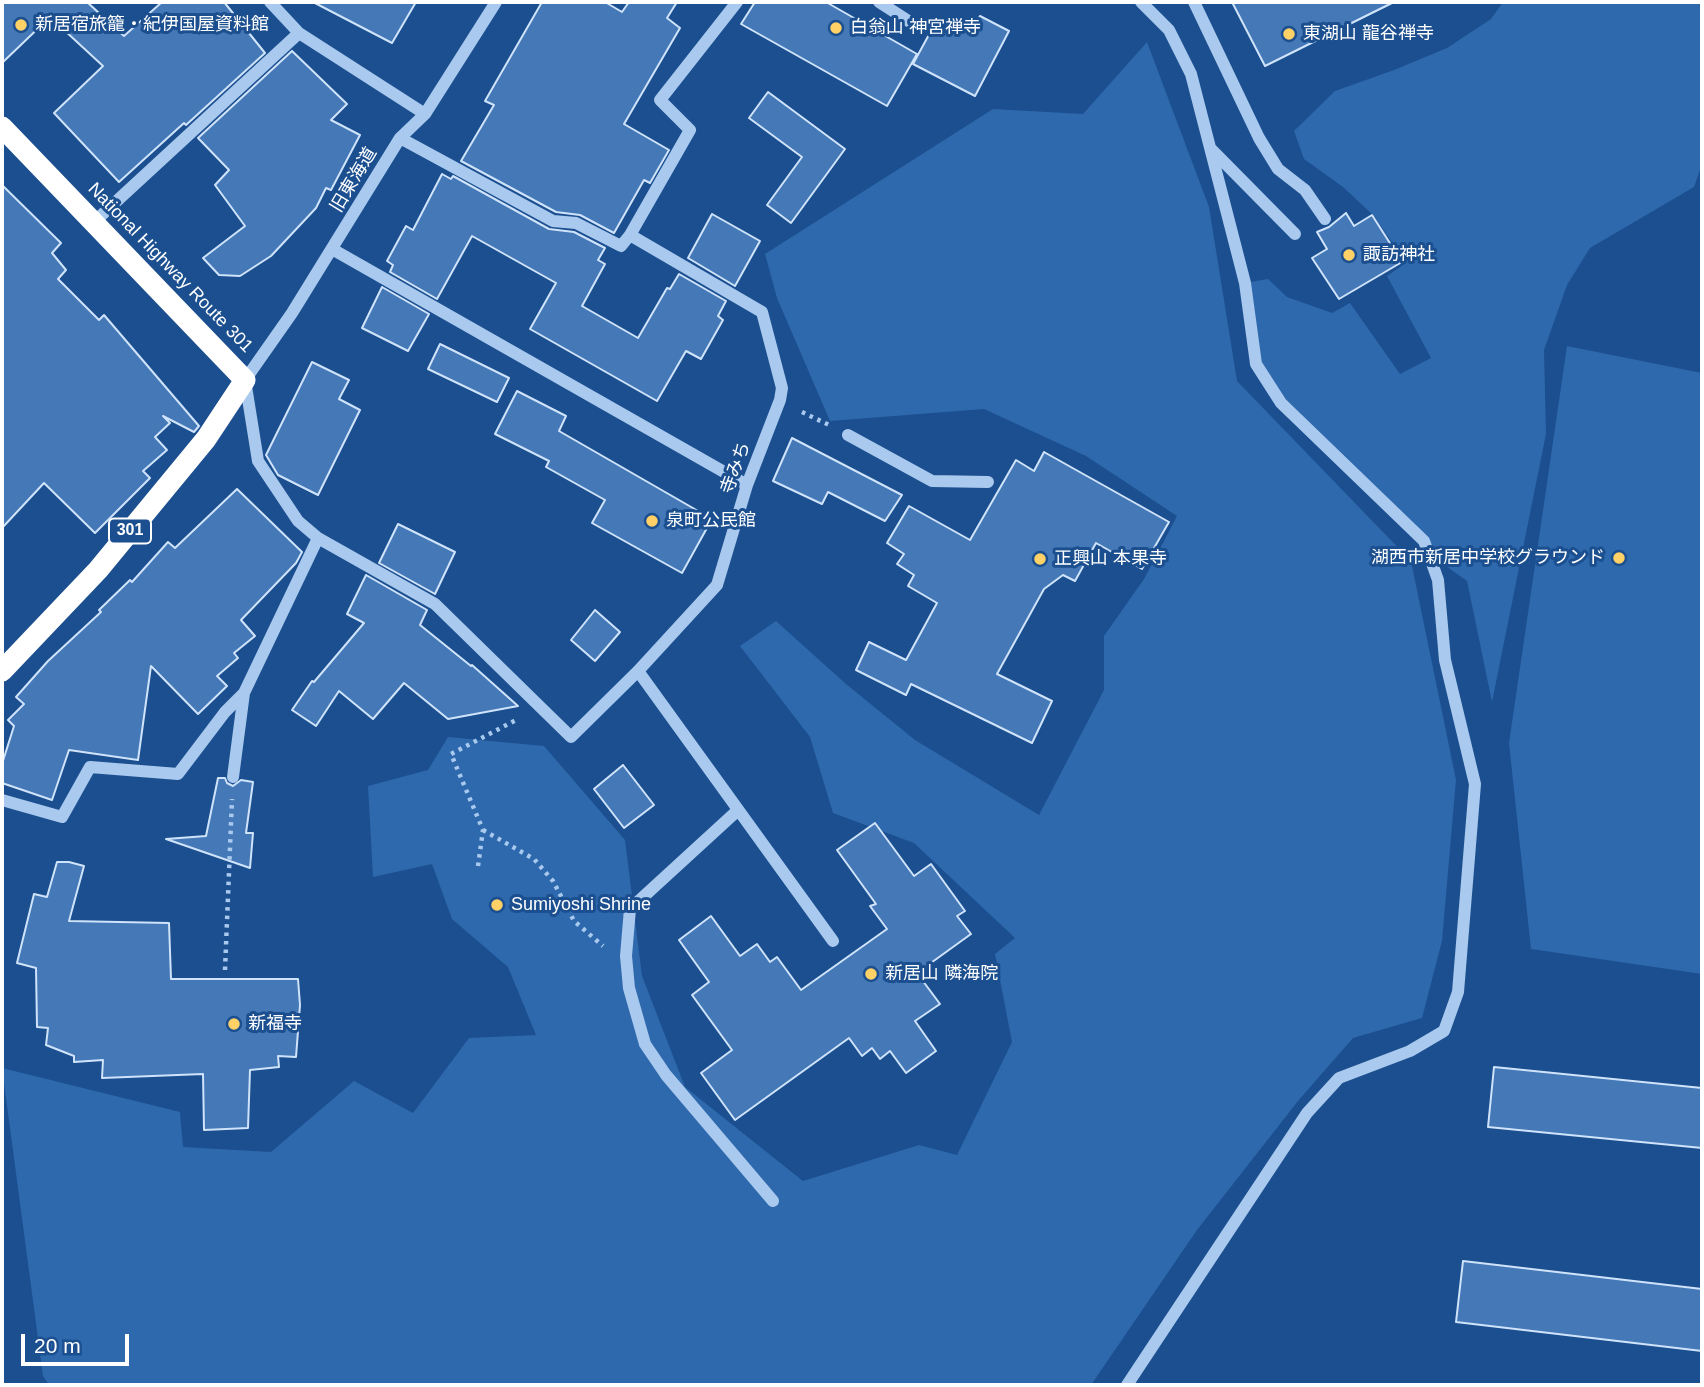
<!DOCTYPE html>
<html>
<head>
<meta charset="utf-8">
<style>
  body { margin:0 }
  #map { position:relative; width:1704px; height:1387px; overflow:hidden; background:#1b4f8f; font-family:Helvetica,sans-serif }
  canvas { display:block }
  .frame { position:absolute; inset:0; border:4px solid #fff; pointer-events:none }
  .scale { position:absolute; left:21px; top:1334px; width:108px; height:32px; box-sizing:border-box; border:4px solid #fff; border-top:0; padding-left:9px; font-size:21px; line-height:24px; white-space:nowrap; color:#fff; -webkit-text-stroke:5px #1b4f8f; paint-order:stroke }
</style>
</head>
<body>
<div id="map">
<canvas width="1704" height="1387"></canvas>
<div class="frame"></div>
<div class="scale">20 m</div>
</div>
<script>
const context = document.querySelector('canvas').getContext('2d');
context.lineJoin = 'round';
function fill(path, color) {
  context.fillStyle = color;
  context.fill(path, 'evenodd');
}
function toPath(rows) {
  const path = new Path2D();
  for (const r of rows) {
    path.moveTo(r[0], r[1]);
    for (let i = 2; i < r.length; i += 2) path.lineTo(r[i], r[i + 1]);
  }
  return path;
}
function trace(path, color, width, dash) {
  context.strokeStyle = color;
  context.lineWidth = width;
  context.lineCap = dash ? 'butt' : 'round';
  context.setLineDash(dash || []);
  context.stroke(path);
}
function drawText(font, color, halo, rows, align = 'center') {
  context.font = font + ' Helvetica,"Noto Sans JP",sans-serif';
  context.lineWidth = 6;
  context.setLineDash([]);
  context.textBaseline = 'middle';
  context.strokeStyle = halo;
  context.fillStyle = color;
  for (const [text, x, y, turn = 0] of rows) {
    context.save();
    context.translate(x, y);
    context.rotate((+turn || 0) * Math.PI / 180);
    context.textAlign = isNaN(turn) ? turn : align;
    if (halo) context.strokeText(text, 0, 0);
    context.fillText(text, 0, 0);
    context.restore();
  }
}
fill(toPath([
  [1503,2,1702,2,1702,164,1694,187,1590,248,1567,285,1544,350,1546,434,1492,702,1467,581,1429,554,1281,403,1256,364,1245,283,1268,279,1287,297,1332,313,1350,303,1400,374,1431,358,1387,276,1406,263,1374,216,1343,187,1304,159,1294,131,1335,91,1394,70,1447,48,1491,19],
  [1147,42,1209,207,1237,381,1411,561,1456,780,1442,941,1422,1018,1353,1038,1298,1101,1197,1230,1091,1385,49,1385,43,1376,2,1068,180,1112,183,1147,271,1152,354,1081,413,1113,469,1038,536,1035,508,967,452,919,432,864,373,877,368,786,428,770,448,737,544,746,625,840,642,976,685,1087,803,1181,919,1145,957,1155,1012,1042,995,954,1015,938,914,843,833,813,810,737,740,646,776,621,846,684,915,740,1039,815,1104,690,1104,636,1144,579,1177,516,1086,456,984,409,830,421,777,298,765,254,993,109,1083,114],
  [1567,346,1702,373,1702,974,1531,949,1509,743]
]), '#2e69ad');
const building = toPath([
  [2,2,87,2,124,36,162,2,224,2,265,53,186,125,184,123,119,182,54,113,103,66,50,17,2,63,2,2],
  [313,2,416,2,392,43,313,2],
  [542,2,605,2,622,12,629,2,677,2,667,18,680,28,624,124,669,150,650,183,644,180,614,233,580,215,556,212,461,161,494,105,485,101,542,2],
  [755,2,826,2,917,54,887,106,741,24,755,2],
  [1232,2,1394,2,1265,66,1232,2],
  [949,16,973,29,980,16,1009,31,975,96,913,64,938,18,945,23,949,16],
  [292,51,347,104,331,120,360,135,331,190,326,188,316,208,271,256,240,276,219,275,203,258,245,226,215,185,229,170,198,138,292,51],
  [768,92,845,149,791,223,767,205,802,157,749,118,768,92],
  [442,174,451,179,453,176,549,229,574,232,605,248,598,260,605,264,582,306,638,338,667,288,670,289,679,274,726,301,718,316,723,320,701,359,686,351,657,401,530,329,556,283,472,236,437,299,390,272,393,265,387,261,406,226,413,230,442,174],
  [2,185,61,243,52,253,66,270,58,279,99,320,104,315,199,426,194,432,163,416,170,423,155,437,167,450,143,471,150,478,95,533,44,483,2,528,2,185],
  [1346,213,1354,226,1372,215,1402,262,1339,299,1312,258,1327,249,1317,232,1329,227,1346,213],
  [712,214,760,241,735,286,688,258,712,214],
  [382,287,429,314,408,351,362,328,382,287],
  [440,344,509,378,497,402,428,369,440,344],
  [312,362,349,380,339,399,360,410,318,495,278,475,266,455,312,362],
  [517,391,566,416,559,431,712,519,682,573,592,523,605,500,546,467,549,461,495,434,517,391],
  [792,438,902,495,885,521,828,492,822,504,773,481,792,438],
  [1044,452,1169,522,1142,569,1096,543,1075,581,1063,575,1044,589,997,674,1052,701,1032,743,911,684,906,695,856,670,869,642,906,660,937,603,908,586,914,575,897,564,904,554,887,543,909,506,970,540,1016,460,1034,471,1044,452],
  [237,489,302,552,296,563,241,620,255,636,234,653,238,658,217,676,227,686,198,714,151,666,138,760,69,750,52,800,2,783,2,764,14,726,8,720,24,704,16,697,48,661,101,612,99,610,130,580,132,582,168,542,175,548,237,489],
  [398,524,455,552,435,594,379,563,398,524],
  [366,575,427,610,420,625,471,666,472,665,518,706,448,719,404,683,373,719,339,691,316,726,292,710,312,681,314,682,364,623,347,614,366,575],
  [595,610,620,632,595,661,571,640,595,610],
  [623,765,654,805,624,828,594,789,623,765],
  [218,778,225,778,227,783,233,786,241,780,253,782,246,833,253,833,250,868,166,839,206,836,218,778],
  [875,823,914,876,931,864,965,911,957,916,971,934,917,973,940,1004,915,1021,936,1051,906,1073,890,1051,880,1059,872,1048,862,1056,849,1038,735,1120,701,1073,732,1050,692,995,709,982,679,940,711,916,740,956,757,944,770,962,777,957,801,990,887,929,870,906,876,904,837,850,875,823],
  [57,862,69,862,84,866,69,921,169,923,171,979,298,979,300,1005,296,1057,278,1056,279,1067,250,1070,248,1128,204,1130,203,1074,102,1078,103,1060,74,1062,74,1056,46,1045,48,1028,37,1027,36,968,17,963,34,894,47,897,57,862],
  [1494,1067,1702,1088,1702,1148,1488,1127,1494,1067],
  [1463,1261,1702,1289,1702,1351,1456,1322,1463,1261]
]);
fill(building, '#4478b7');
trace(building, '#cfe3fa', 2);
trace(toPath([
  [802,412,829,425],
  [483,830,534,859,553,881,574,921,603,946],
  [478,866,483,830,451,754,518,719],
  [225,970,232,799]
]), '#a9c9ee', 4.5, [3.5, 5]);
trace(toPath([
  [270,2,299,33,425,114],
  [496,2,425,114,400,138,292,313,245,380,258,461,298,521,318,538,435,604,571,737,638,671,717,585,747,485,780,400,782,388,762,312,630,235,690,130,660,100,737,2],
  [879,2,910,22],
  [1194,2,1259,138,1278,169,1305,190,1325,219],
  [400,138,553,221,576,223,621,246,630,235],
  [1211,149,1295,234],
  [94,222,299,33],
  [332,249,747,485],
  [848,435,932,481,988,482],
  [638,671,833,941],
  [233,777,244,693,318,538],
  [2,800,62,817,90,767,178,774,225,712,244,693],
  [737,811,630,909,626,956,629,988,645,1044,666,1075,773,1201],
  [1127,1385,1307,1113,1339,1078,1410,1051,1444,1031,1458,992,1475,784,1445,660,1438,580,1424,541,1281,403,1256,364,1245,283,1191,74,1169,30,1141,2]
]), '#a9c9ee', 12);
trace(toPath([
  [2,127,245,380,206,439,98,570,2,671]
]), '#fff', 21);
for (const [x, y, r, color] of [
  [21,25,7,"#ffd166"],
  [836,28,7,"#ffd166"],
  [1289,34,7,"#ffd166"],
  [1349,255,7,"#ffd166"],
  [652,521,7,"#ffd166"],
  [1619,558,7,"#ffd166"],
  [1040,559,7,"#ffd166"],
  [497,905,7,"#ffd166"],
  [871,974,7,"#ffd166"],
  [234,1024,7,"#ffd166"]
]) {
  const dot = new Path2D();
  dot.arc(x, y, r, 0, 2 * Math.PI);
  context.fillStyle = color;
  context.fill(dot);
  trace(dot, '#1b4f8f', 2.5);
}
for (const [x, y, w] of [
  [130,531,42]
]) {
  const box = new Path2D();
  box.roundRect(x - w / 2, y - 12.5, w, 25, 5);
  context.fillStyle = '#1b4f8f';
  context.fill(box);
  trace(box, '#fff', 2);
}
drawText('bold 16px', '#fff', null, [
  ["301",130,531]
]);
drawText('18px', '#fff', '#1b4f8f', [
  ["新居宿旅籠・紀伊国屋資料館",35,25],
  ["白翁山 神宮禅寺",850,28],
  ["東湖山 龍谷禅寺",1303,34],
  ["諏訪神社",1363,255],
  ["泉町公民館",666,521],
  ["湖西市新居中学校グラウンド",1605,558,"right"],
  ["正興山 本果寺",1054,559],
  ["Sumiyoshi Shrine",511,905],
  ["新居山 隣海院",885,974],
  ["新福寺",248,1024]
], 'left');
drawText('18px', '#fff', '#1b4f8f', [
  ["旧東海道",354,180,-59],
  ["National Highway Route 301",170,268,46],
  ["寺みち",736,468,-70]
]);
</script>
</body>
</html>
